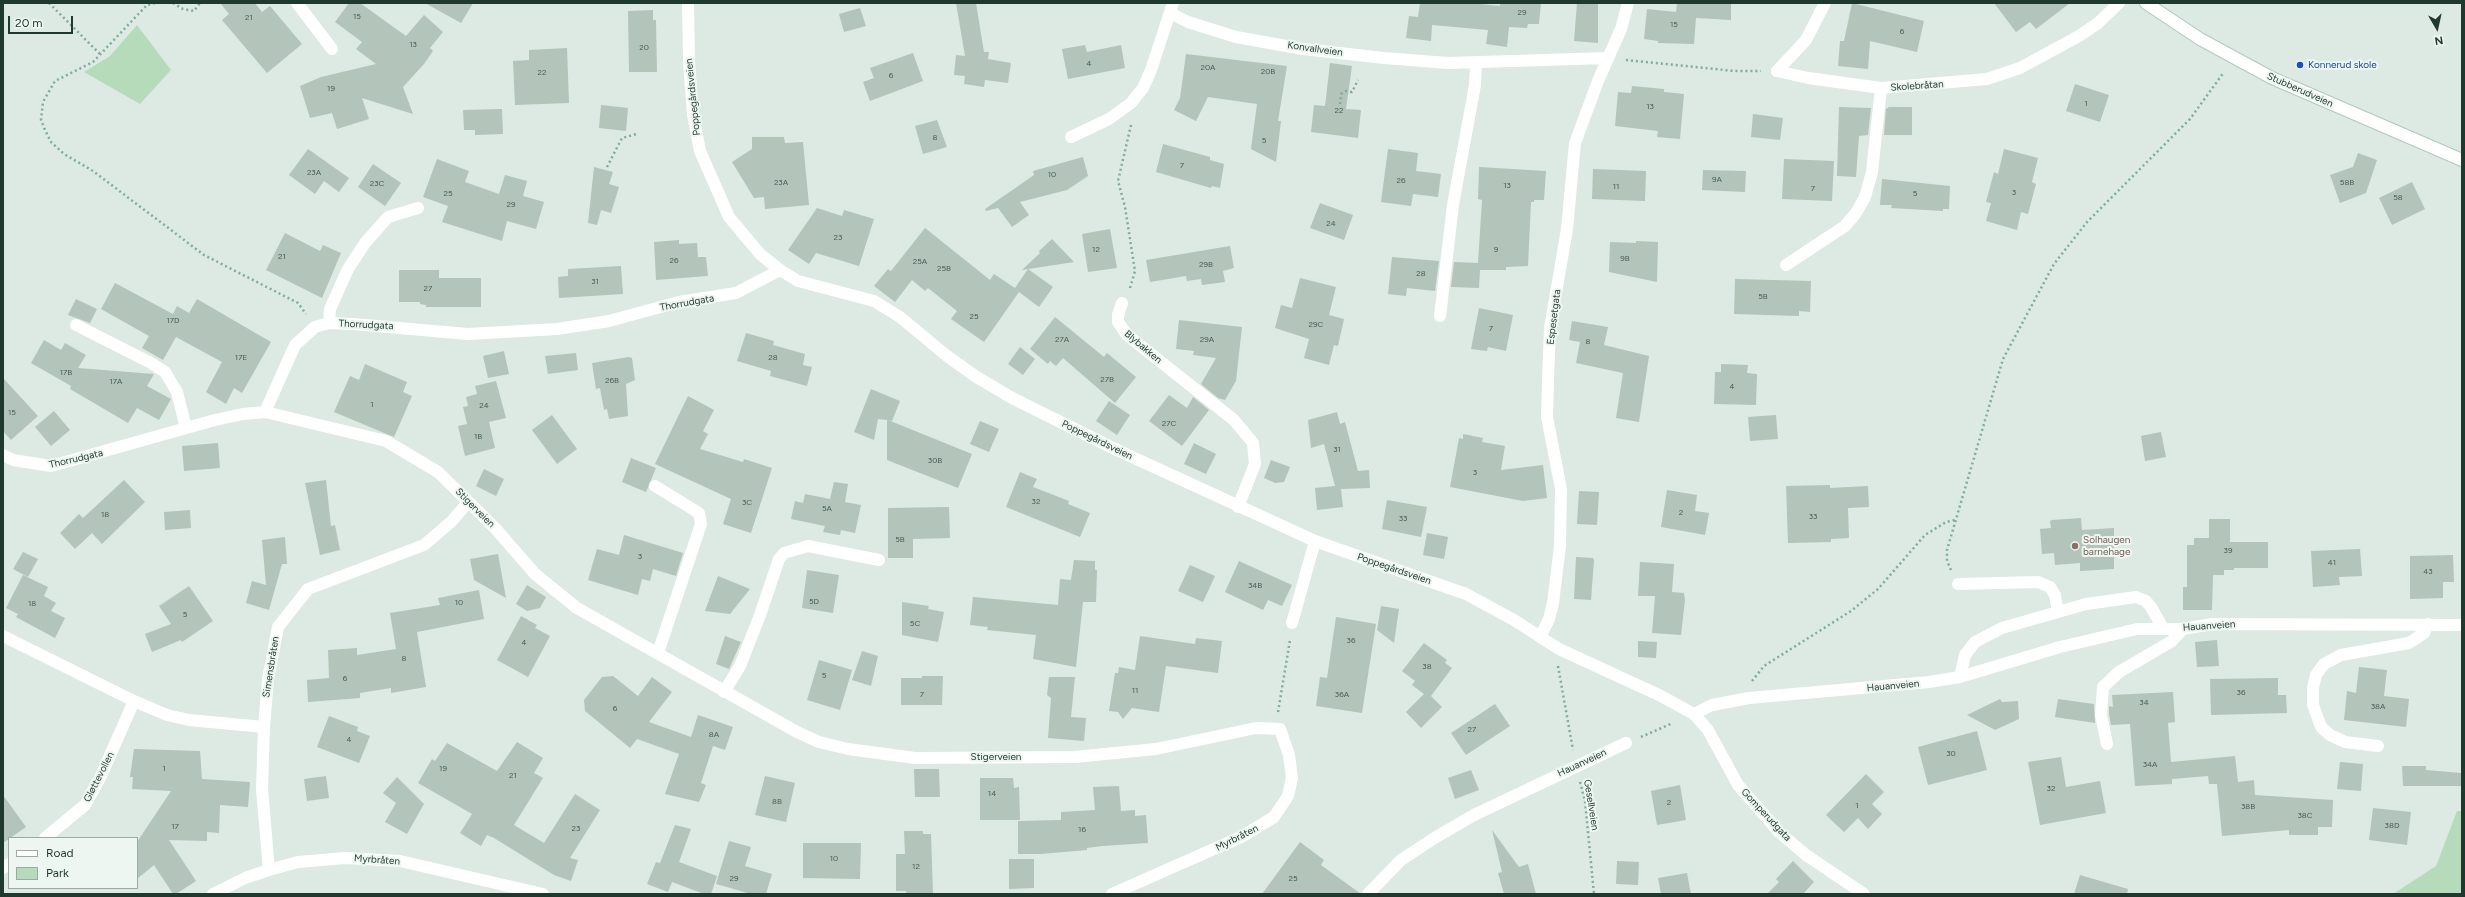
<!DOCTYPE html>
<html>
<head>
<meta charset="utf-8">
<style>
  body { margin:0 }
  #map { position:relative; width:2465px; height:897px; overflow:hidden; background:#dde9e3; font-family:Figtree,sans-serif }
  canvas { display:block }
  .frame { position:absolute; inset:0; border:4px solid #1f392f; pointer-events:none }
  .legend { position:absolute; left:8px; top:837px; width:130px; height:52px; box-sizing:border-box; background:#eef6f1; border:1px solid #9baaa3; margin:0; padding:5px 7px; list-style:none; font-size:12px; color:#1f392f }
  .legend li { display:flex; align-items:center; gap:8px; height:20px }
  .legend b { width:20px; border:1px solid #9baaa3 }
  .north { position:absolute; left:2417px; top:8px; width:40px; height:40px; -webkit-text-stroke:3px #eef6f1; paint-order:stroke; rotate:171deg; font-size:11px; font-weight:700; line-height:16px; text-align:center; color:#1f392f }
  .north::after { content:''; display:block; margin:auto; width:14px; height:18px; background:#1f392f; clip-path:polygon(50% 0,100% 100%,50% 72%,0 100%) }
  .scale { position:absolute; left:8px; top:16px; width:65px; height:18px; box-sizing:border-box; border:2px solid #1f392f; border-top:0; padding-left:5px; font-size:12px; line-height:14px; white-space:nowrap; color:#1f392f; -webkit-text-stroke:3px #eef6f1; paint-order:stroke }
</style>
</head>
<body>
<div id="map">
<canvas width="2465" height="897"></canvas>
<div class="frame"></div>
<ul class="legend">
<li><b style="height:5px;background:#fff"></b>Road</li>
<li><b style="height:11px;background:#b6dbbb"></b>Park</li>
</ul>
<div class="north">N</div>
<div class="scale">20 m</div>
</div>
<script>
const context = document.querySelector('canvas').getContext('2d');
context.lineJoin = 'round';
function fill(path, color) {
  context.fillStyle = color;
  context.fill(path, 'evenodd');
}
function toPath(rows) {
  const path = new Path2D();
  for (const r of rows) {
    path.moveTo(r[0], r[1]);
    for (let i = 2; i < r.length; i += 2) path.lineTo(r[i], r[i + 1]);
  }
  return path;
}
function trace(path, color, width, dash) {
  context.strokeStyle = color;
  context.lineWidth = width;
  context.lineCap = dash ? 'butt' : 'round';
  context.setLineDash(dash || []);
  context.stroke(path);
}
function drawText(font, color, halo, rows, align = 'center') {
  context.font = font + ' Figtree,sans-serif';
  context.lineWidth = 4;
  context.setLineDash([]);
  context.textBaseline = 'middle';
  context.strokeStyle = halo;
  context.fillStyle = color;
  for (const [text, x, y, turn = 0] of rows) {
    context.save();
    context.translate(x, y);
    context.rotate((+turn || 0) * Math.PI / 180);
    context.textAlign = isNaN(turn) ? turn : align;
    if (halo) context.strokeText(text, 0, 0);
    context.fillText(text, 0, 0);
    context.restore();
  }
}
fill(toPath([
  [137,25,171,70,140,104,84,72,110,56],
  [2457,811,2462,811,2462,894,2393,894,2436,866]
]), '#b6dbbb');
fill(toPath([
  [220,3,255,3,262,12,270,6,302,44,267,73,222,20,229,14],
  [349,3,360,3,406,36,424,15,443,32,430,48,433,51,424,64,403,87,413,114,362,98,369,119,337,129,332,113,310,118,300,86,321,77,376,64,356,49,362,42,335,22],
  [425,3,473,3,461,23],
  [956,3,976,3,984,52,989,52,988,59,1011,63,1008,83,985,80,984,87,964,84,965,76,954,75,956,55,965,56],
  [1420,3,1471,3,1500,6,1500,3,1541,3,1539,24,1528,24,1527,28,1509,27,1507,47,1486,44,1488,30,1432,25,1431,41,1406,38,1409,16,1418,17],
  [1577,3,1598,3,1598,43,1574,41],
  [1677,3,1731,3,1731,20,1696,18,1694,44,1658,43,1658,41,1644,39,1647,9,1676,12],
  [1852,3,1924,21,1917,52,1870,41,1868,69,1838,66,1840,41,1844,41],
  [1994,3,2070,3,2036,29,2030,22,2016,32],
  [860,8,866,26,844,32,839,14],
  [653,10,653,20,656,20,657,72,629,72,628,11],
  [1085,45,1087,52,1121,45,1125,68,1068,79,1062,49],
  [567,48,569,103,515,105,513,61,529,60,529,50],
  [913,53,923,81,870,101,863,82,874,78,870,68],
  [1186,54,1287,66,1278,121,1281,121,1276,162,1251,149,1257,104,1208,97,1196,121,1174,110,1180,98],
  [1330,63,1352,66,1346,109,1361,110,1358,138,1311,132,1314,105,1325,106],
  [2075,84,2109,95,2100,122,2066,111],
  [1632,86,1664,89,1664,92,1684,94,1680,139,1657,137,1658,131,1615,126,1618,92,1631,93],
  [601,105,628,108,626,131,599,128],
  [1839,107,1871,108,1868,135,1859,136,1856,177,1837,176],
  [1889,107,1912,107,1912,135,1884,135,1886,109],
  [502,109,503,134,475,135,475,130,464,130,463,110],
  [1753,114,1783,118,1780,140,1751,137],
  [937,120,947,147,923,154,915,126],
  [752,137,784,137,785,143,803,142,809,205,765,209,764,197,754,198,732,162,752,149],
  [1163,144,1210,157,1210,160,1224,164,1220,188,1212,186,1211,188,1156,172],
  [308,149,349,178,339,192,324,181,315,194,289,175],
  [1388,149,1418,153,1416,171,1441,174,1438,197,1413,194,1411,206,1381,202],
  [2004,149,2038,158,2032,182,2036,184,2028,214,2021,212,2017,230,1986,221,1991,203,1986,202,1994,172,1998,174],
  [2358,153,2377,160,2366,193,2340,203,2330,175,2353,167],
  [1083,157,1088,176,1067,190,1020,202,1029,215,1012,227,998,208,986,211,985,209,1034,175,1033,171],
  [437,159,469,171,465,182,499,194,505,175,527,181,523,196,544,202,536,229,507,221,502,241,442,222,448,206,423,197],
  [1784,159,1834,161,1832,201,1782,199],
  [373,164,401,183,385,206,358,187],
  [594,167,613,172,609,184,619,187,611,213,601,210,597,225,588,223],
  [1479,167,1546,171,1544,200,1534,200,1534,202,1531,202,1528,266,1506,267,1506,270,1480,270,1479,288,1451,287,1454,262,1478,263,1482,200,1478,199],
  [1593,169,1646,171,1645,201,1592,199],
  [1703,170,1746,171,1745,192,1702,190],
  [1882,179,1950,186,1949,209,1943,209,1943,211,1891,208,1892,205,1880,205],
  [2412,182,2425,209,2392,225,2379,198],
  [1320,203,1353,215,1344,240,1310,228],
  [817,208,842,216,844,210,874,219,859,266,816,253,809,264,788,250],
  [925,228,990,280,994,274,1015,288,1028,269,1053,287,1039,307,1019,292,984,342,951,319,957,311,928,288,925,291,912,280,895,302,874,286,888,269,891,271],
  [1110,229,1117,268,1088,272,1082,234],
  [285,233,320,251,323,245,341,253,322,298,266,270],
  [1052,239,1074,262,1022,270,1040,253,1039,251],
  [679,240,679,244,697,243,698,257,706,257,708,276,656,280,654,242],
  [1636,241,1658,242,1657,282,1609,272,1610,242,1636,243],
  [1230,246,1234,268,1223,271,1225,282,1202,285,1201,279,1187,281,1186,276,1150,282,1146,260],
  [1392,257,1439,261,1435,291,1407,288,1406,296,1388,294],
  [621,266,623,294,559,298,558,277,568,276,568,269],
  [399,270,439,270,439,278,481,278,481,307,426,307,426,305,420,304,420,302,399,302],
  [1300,278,1336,287,1329,315,1344,319,1338,346,1334,345,1329,365,1304,358,1309,339,1275,328,1281,305,1292,308],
  [1735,279,1811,281,1810,312,1799,311,1799,316,1734,314],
  [115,283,173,314,177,306,189,313,197,299,271,342,242,393,234,388,226,404,206,392,222,362,176,337,163,360,142,348,149,336,101,309],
  [76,299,97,309,90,323,68,315],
  [1479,308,1513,315,1506,351,1488,347,1487,351,1471,349],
  [1055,317,1104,357,1107,353,1136,377,1115,403,1063,358,1056,366,1050,361,1048,364,1030,349],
  [1179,320,1242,327,1236,381,1225,400,1218,398,1201,384,1216,358,1193,355,1194,351,1176,349],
  [1572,321,1608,327,1604,345,1649,356,1639,422,1616,418,1623,373,1576,363,1580,342,1569,340],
  [746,333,774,341,773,345,805,354,803,365,812,367,807,386,770,376,771,371,737,361],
  [44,340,61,350,65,343,86,355,78,368,154,374,147,386,171,399,159,420,137,408,128,423,70,389,71,386,31,363],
  [1020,347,1035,359,1023,375,1008,364],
  [504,351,509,374,488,378,483,356],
  [576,353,578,370,548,374,545,356],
  [629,357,632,358,635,380,626,384,628,416,609,419,607,409,604,410,600,388,596,389,592,363],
  [365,364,407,382,403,392,412,396,394,437,334,412,350,376,359,380],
  [1721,364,1748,365,1747,373,1757,374,1756,405,1714,404,1715,372,1721,372],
  [3,378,38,416,11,440,3,431],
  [496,381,506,418,489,422,495,448,465,456,458,426,467,424,463,407,468,406,466,397,477,394,475,386],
  [871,389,900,401,892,421,888,420,972,454,958,488,887,460,887,420,878,419,874,440,854,432],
  [1169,395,1187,408,1193,397,1209,410,1182,446,1149,421],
  [688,396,714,410,703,431,708,434,700,449,743,462,744,459,772,468,751,533,723,524,731,499,655,464],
  [1109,401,1130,415,1117,435,1096,421],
  [54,411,70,430,51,446,35,427],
  [1337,412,1340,424,1345,422,1358,471,1369,470,1370,488,1341,489,1343,507,1317,510,1315,488,1335,486,1324,444,1311,448,1308,420],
  [552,415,577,449,557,464,532,430],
  [1776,415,1778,439,1750,441,1748,417],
  [980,421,999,429,989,452,970,444],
  [2161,432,2166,457,2145,461,2141,436],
  [1463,434,1483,438,1482,442,1505,446,1501,470,1543,465,1547,498,1523,501,1450,487,1459,438,1463,439],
  [218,443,220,468,184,471,182,446],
  [1194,443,1216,454,1206,474,1184,464],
  [631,458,656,468,646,492,622,482],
  [1271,460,1290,467,1284,482,1275,483,1264,478],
  [484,469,504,479,496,496,476,486],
  [1020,472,1037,479,1033,487,1069,501,1068,504,1090,513,1080,537,1006,507],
  [124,480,145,502,102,544,92,533,75,549,60,533,79,514,83,518],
  [326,480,331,526,335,525,340,550,320,555,305,483],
  [834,482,848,484,845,502,861,505,855,533,841,530,840,535,823,532,825,526,791,519,795,501,803,503,805,494,830,499],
  [1830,485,1830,488,1868,486,1869,507,1848,508,1849,538,1831,539,1831,542,1788,543,1786,486],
  [1667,490,1697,495,1695,511,1709,513,1705,535,1661,527],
  [1579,491,1599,492,1597,525,1577,524],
  [1387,500,1427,507,1421,537,1382,529],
  [949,507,950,538,913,539,913,558,888,558,888,508],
  [190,510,191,528,165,530,164,512],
  [2081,518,2082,530,2114,528,2114,569,2080,571,2080,563,2055,565,2054,553,2042,554,2040,529,2051,528,2050,521,2052,520],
  [2209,519,2230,519,2230,542,2268,542,2268,568,2234,568,2234,570,2224,570,2224,575,2213,575,2212,610,2183,610,2183,587,2187,587,2187,545,2194,545,2194,538,2209,538],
  [1427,533,1448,537,1444,559,1423,555],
  [624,535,683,553,676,576,653,569,650,581,642,579,638,595,588,580,597,549,619,555],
  [285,537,287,564,282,564,269,610,246,603,252,581,266,585,262,540],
  [2360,549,2362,576,2339,577,2340,585,2313,587,2311,551],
  [23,552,38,559,28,577,13,569],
  [498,554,506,598,474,580,470,559],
  [2453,555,2454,582,2443,582,2443,598,2410,599,2410,556],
  [1576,557,1593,558,1594,560,1591,600,1574,599],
  [1074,560,1095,561,1095,570,1097,570,1096,602,1083,602,1076,667,1033,659,1036,635,987,630,988,627,970,625,973,597,1058,605,1060,579,1071,580],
  [1239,561,1292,585,1282,606,1268,600,1263,610,1225,592],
  [1640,562,1674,564,1672,592,1684,593,1685,600,1681,635,1652,633,1655,596,1638,596],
  [1190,565,1215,576,1203,602,1178,591],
  [807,570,839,575,833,613,802,608],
  [23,575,48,587,44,596,56,603,51,611,65,618,55,638,16,617,18,614,6,608],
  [718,576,750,589,730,614,705,611],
  [527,585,546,597,540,608,527,611,516,604],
  [189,586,213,621,182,642,181,640,152,652,145,634,171,624,159,606],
  [479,590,484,619,417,632,426,687,391,693,391,688,360,693,360,698,308,702,307,680,329,678,328,650,357,648,357,655,396,649,390,613,440,605,438,598],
  [902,602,929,606,928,609,944,612,938,642,902,635],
  [1381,606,1399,609,1394,643,1377,630],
  [521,616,537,625,535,628,550,636,528,677,497,660],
  [1336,617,1376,624,1362,713,1316,706,1320,677,1327,678],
  [725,636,741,642,729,669,716,664],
  [1140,636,1195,644,1196,638,1222,641,1218,673,1166,666,1159,712,1132,708,1123,719,1118,712,1109,711,1115,673,1118,673,1119,667,1135,670],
  [2217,640,2219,666,2197,667,2195,642],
  [1638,641,1657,642,1656,658,1638,657],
  [1424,643,1447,660,1445,663,1452,668,1431,696,1442,707,1421,728,1406,712,1424,694,1412,685,1415,681,1402,671],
  [862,651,878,656,871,686,852,680],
  [819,660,852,670,840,710,807,700],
  [2359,667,2387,670,2384,696,2409,699,2406,727,2344,720,2347,691,2356,693],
  [613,676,638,696,652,677,672,692,649,722,691,737,698,715,733,727,725,750,713,746,701,783,706,785,699,802,665,794,679,754,637,739,630,748,585,711,584,700,602,677],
  [922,676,943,676,942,705,901,705,901,678,922,678],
  [1049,677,1075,677,1071,717,1086,718,1084,741,1048,738,1051,698,1047,695],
  [2278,678,2278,695,2286,695,2287,713,2211,715,2210,679],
  [2173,692,2175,722,2168,723,2171,762,2235,756,2238,782,2254,780,2255,795,2333,800,2332,827,2318,827,2318,835,2289,835,2289,830,2222,836,2217,784,2209,784,2208,776,2172,779,2172,784,2135,786,2130,724,2111,725,2109,714,2109,706,2113,707,2112,695],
  [2000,699,2002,702,2018,701,2019,719,1995,730,1967,715],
  [2058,699,2094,704,2095,723,2055,717],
  [1495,704,1510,726,1466,755,1451,733],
  [329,716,358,727,357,731,370,736,359,763,317,747],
  [1977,731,1987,770,1928,785,1918,747],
  [517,742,543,758,534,773,543,778,514,825,544,843,575,794,600,810,570,858,578,860,571,881,554,875,494,838,487,835,481,846,460,833,472,814,418,783,432,759,435,761,447,743,497,771],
  [134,749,200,751,202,779,250,782,248,807,220,805,219,833,207,832,207,841,169,840,196,881,176,894,173,894,154,865,137,879,137,842,171,791,132,789,133,777,130,777],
  [2061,757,2066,787,2100,781,2106,813,2040,825,2028,762],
  [2340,762,2363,764,2361,791,2337,789],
  [2402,766,2426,766,2426,770,2461,773,2461,786,2403,786],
  [914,769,939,769,940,797,915,797],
  [1471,770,1479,790,1455,799,1448,778],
  [1866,774,1884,792,1872,804,1882,814,1868,829,1858,818,1844,832,1826,815],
  [326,776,329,798,307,801,304,779],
  [765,776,795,783,786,822,755,815],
  [397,777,424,804,407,834,385,822,396,803,383,793],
  [980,778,1013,778,1014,788,1019,787,1020,820,980,820],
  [1680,785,1686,820,1657,825,1651,791],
  [1119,786,1121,811,1135,810,1135,816,1146,815,1148,843,1102,846,1087,848,1087,850,1041,854,1018,854,1018,821,1061,820,1061,812,1095,810,1093,787],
  [3,795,26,827,3,843],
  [2373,808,2411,812,2407,845,2369,840],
  [675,825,691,829,679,862,717,876,711,894,704,894,672,882,668,892,647,884,656,862,660,863],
  [1492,830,1519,867,1528,864,1536,894,1504,894,1498,873,1502,872],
  [904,831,923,831,923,834,931,834,933,893,906,893,906,891,896,891,896,854,905,854],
  [729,841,751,847,745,866,772,874,766,894,751,894,716,884],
  [1300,842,1324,860,1321,865,1361,894,1262,894],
  [803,843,861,843,860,879,803,878],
  [1009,859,1034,859,1034,888,1009,889],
  [1617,861,1639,862,1638,885,1616,884],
  [1793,861,1814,882,1803,894,1767,894,1779,882,1776,879],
  [1687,873,1691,894,1661,894,1658,878],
  [2080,875,2128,889,2127,894,2074,894]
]), '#b3c4bb');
const secondary = toPath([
  [2146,3,2200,39,2272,78,2462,160]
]);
trace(secondary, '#b1c9bd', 14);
trace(toPath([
  [49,3,100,54],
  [155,3,147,5,93,62,55,81,43,102,41,120,45,130,51,142,64,154,93,171,204,255,298,303,306,314],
  [173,3,183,9,194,11,200,3],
  [1626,60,1734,71,1761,71],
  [1340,104,1341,94,1346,91,1352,92,1358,80],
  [607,167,622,138,637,134],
  [1130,288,1135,271,1125,207,1118,181,1131,125],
  [1951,570,1947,561,1947,550,2003,359,2054,264,2087,222,2190,119,2224,72],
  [1558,666,1573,750],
  [1752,681,1764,666,1851,611,1878,589,1925,535,1946,522,1955,520],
  [1278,712,1290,640],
  [1641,737,1673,723],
  [1580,782,1585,801,1594,894]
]), '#7ead98', 2.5, [2, 3]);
trace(toPath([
  [1777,71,1806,40,1825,3],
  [1786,265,1845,226,1856,213,1865,197,1872,172,1881,88],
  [329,323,330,309,348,269,365,243,388,217,418,208],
  [76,325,151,363,165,372,177,392,186,428],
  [1958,584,2038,582,2050,587,2055,595,2058,612],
  [1292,623,1315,541],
  [1960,677,1965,655,1975,642,2002,628,2086,604,2136,597,2146,601,2151,607,2163,628],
  [2107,744,2101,715,2103,687,2119,672,2172,641,2183,629],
  [2378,746,2345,742,2330,735,2321,727,2313,705,2313,688,2316,675,2324,664,2341,655,2409,643,2424,633,2428,624]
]), '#fff', 12);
trace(toPath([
  [297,3,332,49],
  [688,3,689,62,693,115,700,151,729,217,760,254,780,270,798,281,874,301,900,317,947,356,975,376,1012,398,1117,450,1315,541,1466,594,1514,620,1559,649,1659,695,1694,714,1708,730,1738,785,1780,833,1806,855,1864,894],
  [1170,13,1188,22,1236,37,1303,49,1384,58,1448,63,1607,58],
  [1777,71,1808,78,1881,88,1987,79,2020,68,2079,36,2098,23,2119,3],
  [1071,137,1109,119,1131,103,1143,88,1151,70,1173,3],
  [1122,303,1118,315,1118,322,1127,335,1234,420,1253,443,1255,464,1238,507],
  [1440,316,1453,205,1475,85,1476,62],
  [265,412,295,345,315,327,329,323,353,324,468,334,557,329,609,321,679,302,736,293,780,270],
  [3,455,13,460,51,466,215,420,243,414,265,412,386,441,438,472,495,528,535,574,577,608,797,732,819,742,848,749,915,758,1075,757,1156,749,1256,728,1280,729,1289,755,1292,778,1288,796,1274,817,1241,837,1112,894],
  [655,486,699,513,701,524,658,653],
  [3,636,134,701,167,715,189,720,264,727],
  [1540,637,1549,619,1553,603,1560,546,1561,489,1547,417,1548,380,1550,328,1567,229,1575,143,1598,81,1621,29,1628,3],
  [724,692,740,666,760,615,779,559,784,553,808,546,879,560],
  [1694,714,1712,705,1749,698,1929,682,1960,677,2060,647,2137,629,2183,629,2212,624,2462,625],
  [45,838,85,805,100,778,134,701],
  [3,868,9,864],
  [269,870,262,789,264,727,268,679,278,627,308,589,424,545,452,521,468,502],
  [213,894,245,878,269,870,298,862,345,858,400,861,543,894],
  [1368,894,1401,860,1436,837,1474,815,1626,743]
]), '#fff', 12);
trace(secondary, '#fff', 12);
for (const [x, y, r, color] of [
  [2300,65,4,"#1a4fb4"],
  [2075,546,4,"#8d6e63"]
]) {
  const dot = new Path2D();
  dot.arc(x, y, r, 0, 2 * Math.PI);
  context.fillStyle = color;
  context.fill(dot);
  trace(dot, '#eef6f1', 1.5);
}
drawText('8px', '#445c52', null, [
  ["29",1522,13],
  ["15",357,17],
  ["21",249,18],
  ["15",1674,25],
  ["6",1902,32],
  ["13",413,45],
  ["20",644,48],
  ["4",1089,64],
  ["20A",1208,68],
  ["20B",1268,72],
  ["22",542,73],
  ["6",891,76],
  ["19",331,89],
  ["1",2086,104],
  ["13",1650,107],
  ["22",1339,111],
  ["8",935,138],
  ["5",1264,141],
  ["7",1182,166],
  ["23A",314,173],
  ["10",1052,175],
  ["9A",1717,180],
  ["26",1401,181],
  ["23A",781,183],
  ["58B",2347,183],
  ["23C",377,184],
  ["13",1507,186],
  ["11",1616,187],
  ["7",1813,189],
  ["3",2014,193],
  ["25",448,194],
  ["5",1915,194],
  ["58",2398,198],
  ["29",511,205],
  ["24",1331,224],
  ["23",838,238],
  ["12",1096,250],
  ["9",1496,250],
  ["21",282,257],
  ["9B",1625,259],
  ["26",674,261],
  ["25A",920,262],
  ["29B",1206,265],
  ["25B",944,269],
  ["28",1421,274],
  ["31",595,282],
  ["27",428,289],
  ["5B",1763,297],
  ["25",974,317],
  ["17D",173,321],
  ["29C",1316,325],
  ["7",1491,329],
  ["27A",1062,340],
  ["29A",1207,340],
  ["8",1588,342],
  ["17E",241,358],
  ["28",773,358],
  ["17B",66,373],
  ["27B",1107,380],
  ["26B",612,381],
  ["17A",116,382],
  ["4",1732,387],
  ["1",372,405],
  ["24",484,406],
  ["15",12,413],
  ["27C",1169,424],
  ["1B",478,437],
  ["31",1337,450],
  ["30B",935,461],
  ["3",1475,473],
  ["32",1036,502],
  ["3C",747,503],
  ["5A",827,509],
  ["2",1681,513],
  ["18",105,515],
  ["33",1813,517],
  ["33",1403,519],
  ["5B",900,540],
  ["39",2228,551],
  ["3",640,557],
  ["41",2332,563],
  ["43",2428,572],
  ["34B",1255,586],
  ["5D",814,602],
  ["10",459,603],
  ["18",32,604],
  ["5",185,615],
  ["5C",915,624],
  ["36",1351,641],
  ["4",524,643],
  ["8",404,659],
  ["38",1427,667],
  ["5",824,676],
  ["6",345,679],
  ["11",1135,691],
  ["36",2241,693],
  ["7",922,695],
  ["36A",1342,695],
  ["34",2144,703],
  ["38A",2378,707],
  ["6",615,709],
  ["27",1472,730],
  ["8A",714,735],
  ["4",349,740],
  ["30",1951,754],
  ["34A",2150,765],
  ["1",164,769],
  ["19",443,769],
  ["21",513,776],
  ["32",2051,789],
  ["14",992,794],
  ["8B",777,802],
  ["2",1669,803],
  ["1",1857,806],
  ["38B",2248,807],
  ["38C",2305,816],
  ["38D",2392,826],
  ["17",175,827],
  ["23",576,829],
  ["16",1082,830],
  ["10",834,859],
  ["12",916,867],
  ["29",734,879],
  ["25",1293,879]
]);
drawText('10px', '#1f392f', '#eef6f1', [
  ["Konvallveien",1315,49,8],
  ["Skolebråtan",1917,86,-4],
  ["Stubberudveien",2300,90,24],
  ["Poppegårdsveien",693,97,-96],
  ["Thorrudgata",687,303,-10],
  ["Espesetgata",1554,317,-83],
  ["Thorrudgata",366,325,3],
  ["Blybakken",1143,347,40],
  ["Poppegårdsveien",1097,440,26],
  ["Thorrudgata",76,459,-13],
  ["Stigerveien",475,508,45],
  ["Poppegårdsveien",1394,569,19],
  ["Hauanveien",2209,626,-4],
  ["Simensbråten",271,667,-81],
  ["Hauanveien",1893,686,-5],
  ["Stigerveien",996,757],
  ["Hauanveien",1582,763,-25],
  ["Gløttevollen",99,777,-63],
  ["Gesellveien",1591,805,81],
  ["Gomperudgata",1766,815,47],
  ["Myrbråten",1237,838,-27],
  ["Myrbråten",377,860,4]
]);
drawText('10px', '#164399', '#eef6f1', [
  ["Konnerud skole",2308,65]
], 'left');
drawText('10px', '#785e54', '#eef6f1', [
  ["Solhaugen",2083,540],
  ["barnehage",2083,552]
], 'left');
</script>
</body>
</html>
